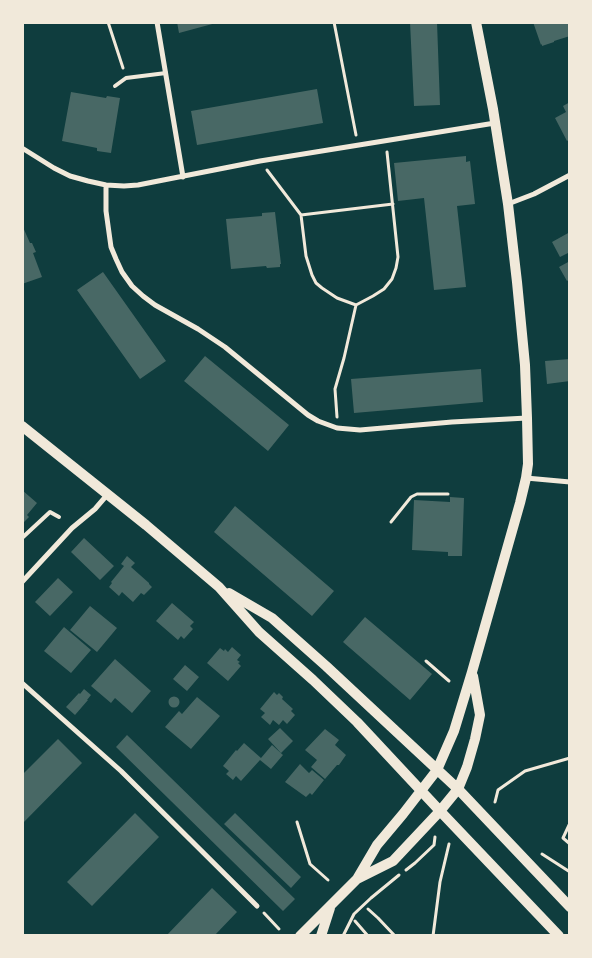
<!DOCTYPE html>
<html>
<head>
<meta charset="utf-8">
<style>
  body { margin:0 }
  #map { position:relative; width:592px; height:958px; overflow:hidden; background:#0f3d3e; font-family:Barlow,sans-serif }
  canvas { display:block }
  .frame { position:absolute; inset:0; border:24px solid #f1e9da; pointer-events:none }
</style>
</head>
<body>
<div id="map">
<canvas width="592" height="958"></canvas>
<div class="frame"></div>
</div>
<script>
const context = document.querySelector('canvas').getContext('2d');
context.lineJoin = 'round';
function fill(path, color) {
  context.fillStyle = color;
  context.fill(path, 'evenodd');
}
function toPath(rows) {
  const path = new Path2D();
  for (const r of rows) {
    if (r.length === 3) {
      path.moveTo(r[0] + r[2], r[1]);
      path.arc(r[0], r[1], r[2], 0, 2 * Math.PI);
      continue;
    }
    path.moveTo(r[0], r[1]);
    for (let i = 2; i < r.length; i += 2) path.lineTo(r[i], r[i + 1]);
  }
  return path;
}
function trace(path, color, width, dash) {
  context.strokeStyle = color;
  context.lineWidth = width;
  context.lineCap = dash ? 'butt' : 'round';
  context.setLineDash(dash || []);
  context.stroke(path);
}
fill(toPath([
  [177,22,216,22,216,23,179,33],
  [410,22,437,22,440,105,414,106],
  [533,22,570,22,570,36,554,41,554,42,542,46,542,44,541,45],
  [317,89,323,123,197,145,191,111],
  [71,92,106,98,107,96,120,98,111,153,97,151,97,148,62,141],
  [570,102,570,139,567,141,555,118,566,112,563,106],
  [466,156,466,162,470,161,475,204,457,206,466,287,434,290,424,198,398,201,394,163],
  [275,212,281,264,280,264,280,267,267,268,266,266,231,269,226,219,262,216,262,213],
  [22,225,30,243,32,243,36,252,33,253,42,277,22,284],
  [570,232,570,252,560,257,552,242],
  [570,261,570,279,567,281,559,267],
  [103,272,166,361,140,379,77,290],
  [205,356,289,425,268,451,184,381],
  [570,359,570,381,547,384,545,361],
  [481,369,483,402,354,413,351,379],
  [22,490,37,503,27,515,29,517,22,524],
  [450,497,464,498,462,556,448,556,448,552,412,550,414,500,450,502],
  [235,506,334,591,312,616,214,532],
  [84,538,114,566,100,580,71,552],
  [127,556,135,563,131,567,149,583,149,584,152,587,144,595,141,593,133,602,122,592,119,596,109,587,112,583,111,582,124,566,121,564],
  [58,578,73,592,50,616,35,602],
  [172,603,194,622,190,626,193,629,184,639,181,636,178,640,156,621],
  [90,606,117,628,97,652,70,630],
  [365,617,432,674,410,700,343,642],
  [64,627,91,650,71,673,44,651],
  [232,647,241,655,237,660,240,662,238,663,241,666,228,681,207,663,220,648,224,651,225,649,228,652],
  [115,659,151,691,132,713,115,698,111,703,91,686],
  [185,665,199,677,187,691,173,679],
  [84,689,91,695,87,700,88,700,75,715,66,707,79,693,80,694],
  [274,692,277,695,279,693,283,697,282,699,293,709,291,711,295,715,287,724,283,720,279,725,273,720,270,725,261,717,265,713,260,709],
  [174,702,5.5],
  [197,697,220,716,191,749,165,727,179,711,182,714],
  [280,728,293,741,281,753,268,739],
  [325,729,339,740,335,745,346,755,339,765,337,765,325,779,311,767,317,760,305,750],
  [127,735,295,899,283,911,116,747],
  [58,739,82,763,22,824,22,775],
  [244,743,261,758,272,745,283,755,271,769,260,760,241,781,236,776,233,780,226,774,229,771,223,766,236,750,237,751],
  [300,764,309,773,312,770,324,780,312,795,310,793,306,797,285,782],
  [135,813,159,837,92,906,67,882],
  [235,813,301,877,291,888,224,824],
  [212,888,237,912,214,936,166,936]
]), '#486865');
trace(toPath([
  [108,22,123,68],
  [334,22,356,135],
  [267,170,301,215,306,256,312,275,316,283,322,288,337,298,356,305],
  [301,215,393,204],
  [337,417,335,389,344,358,356,305,373,296,384,289,392,279,396,268,398,257,387,152],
  [391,522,411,497,417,494,448,494],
  [426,661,449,681],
  [495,802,498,790,525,771,570,758],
  [297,822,310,864,328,880],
  [570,823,563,838,570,844],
  [542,854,570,872],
  [406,870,415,863,434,845,435,837],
  [368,909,378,918,395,936],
  [264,913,279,929],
  [355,921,368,936],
  [343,936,354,914,371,898,399,875],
  [433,936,440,882,449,844]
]), '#f1e9da', 3);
trace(toPath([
  [115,86,126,78,166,73],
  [22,538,50,512,59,517]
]), '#f1e9da', 4);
trace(toPath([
  [157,22,183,177],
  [22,148,54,168,70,176,88,181,106,185,124,186,138,185,260,161,495,123],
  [106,185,106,211,111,247,116,259,122,272,132,286,143,296,155,305,198,329,225,347,308,415,318,421,337,428,360,430,452,422,527,418],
  [508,204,534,194,570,175],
  [526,478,570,482],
  [22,582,72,528,95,509,107,495],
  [22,683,121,771,257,906]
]), '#f1e9da', 5);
trace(toPath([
  [22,426,146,525,219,587,259,632,313,680,357,722,440,811,559,936],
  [229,593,272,618,326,666,458,789,570,907],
  [357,879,393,861,440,811,458,789,467,767,475,739,480,715,473,676],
  [300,936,357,879,377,845,403,814,437,770,454,731,472,672,520,503,526,478,528,464,527,418,525,365,517,282,508,204,493,109,476,22],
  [321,936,330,908]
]), '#f1e9da', 10);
</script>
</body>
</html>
